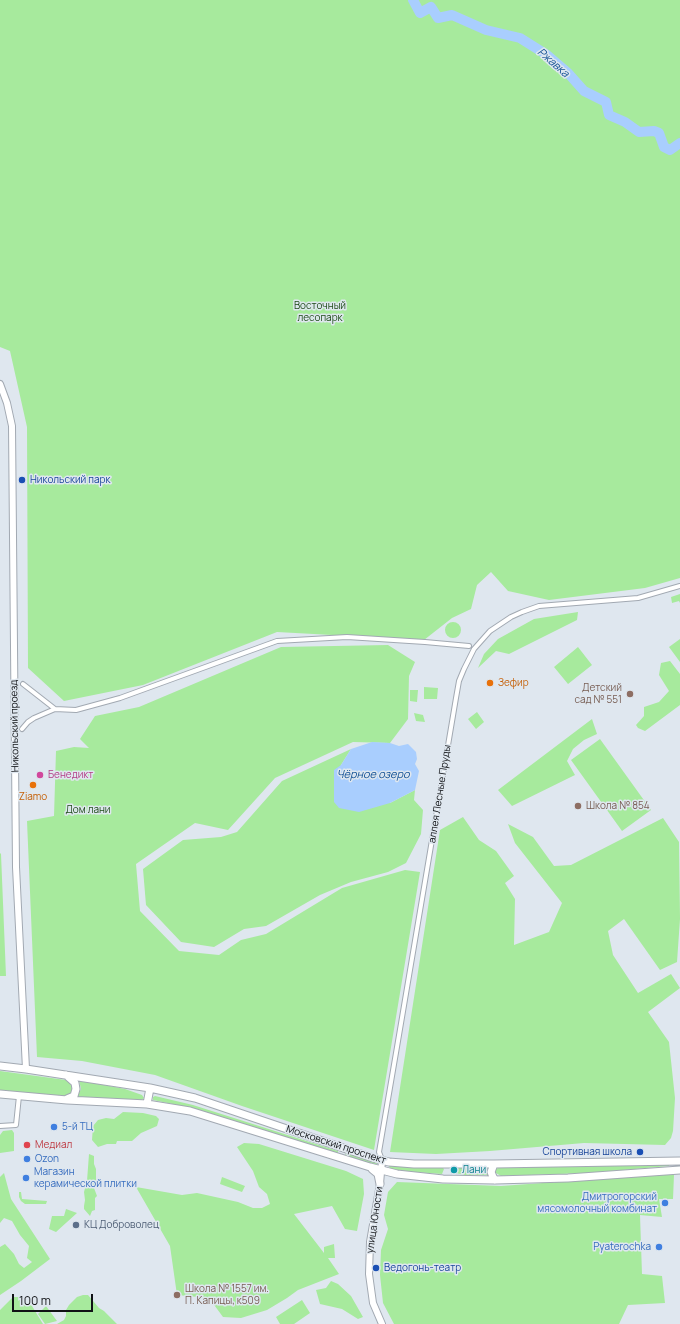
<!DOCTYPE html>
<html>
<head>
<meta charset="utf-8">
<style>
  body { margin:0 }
  #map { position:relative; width:680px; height:1324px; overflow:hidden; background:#dfe7ef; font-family:Manrope,sans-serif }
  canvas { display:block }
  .scale { position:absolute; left:12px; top:1294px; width:81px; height:18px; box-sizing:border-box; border:2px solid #101215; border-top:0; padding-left:5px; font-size:12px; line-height:14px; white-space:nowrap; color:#101215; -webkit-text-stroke:3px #dfe7ef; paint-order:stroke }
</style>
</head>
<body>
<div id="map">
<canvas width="680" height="1324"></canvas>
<div class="scale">100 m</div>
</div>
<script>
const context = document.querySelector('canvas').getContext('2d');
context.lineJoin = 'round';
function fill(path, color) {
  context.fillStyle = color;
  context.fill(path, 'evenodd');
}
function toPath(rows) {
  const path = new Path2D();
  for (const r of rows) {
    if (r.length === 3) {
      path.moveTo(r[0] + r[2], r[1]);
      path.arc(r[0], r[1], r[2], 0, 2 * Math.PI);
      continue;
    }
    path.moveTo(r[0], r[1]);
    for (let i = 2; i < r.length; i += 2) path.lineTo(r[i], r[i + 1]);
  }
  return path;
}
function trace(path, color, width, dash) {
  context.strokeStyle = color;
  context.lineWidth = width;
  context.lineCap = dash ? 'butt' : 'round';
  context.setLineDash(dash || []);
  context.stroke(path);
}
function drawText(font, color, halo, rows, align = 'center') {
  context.font = font + ' Manrope,sans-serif';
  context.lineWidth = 3;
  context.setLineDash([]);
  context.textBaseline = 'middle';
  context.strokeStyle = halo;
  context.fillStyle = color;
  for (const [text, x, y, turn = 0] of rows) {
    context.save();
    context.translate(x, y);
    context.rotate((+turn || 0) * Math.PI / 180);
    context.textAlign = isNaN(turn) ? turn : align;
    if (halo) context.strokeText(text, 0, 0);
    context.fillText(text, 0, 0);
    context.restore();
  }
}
fill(toPath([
  [0,0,680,0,680,578,645,588,549,600,508,591,491,572,477,585,471,609,452,618,424,640,277,632,143,685,64,701,28,668,27,427,10,351,0,347],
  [680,594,680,603,679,601,672,603,671,597],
  [578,612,577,620,509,654,496,651,478,668,484,654,498,639,534,619],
  [453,630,8],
  [680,639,680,662,669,647],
  [388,645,415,662,409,676,408,719,390,743,353,742,275,778,228,830,195,823,136,864,140,911,179,951,219,955,241,940,266,934,342,888,405,870,420,872,374,1150,242,1106,155,1075,82,1061,37,1057,27,821,54,816,56,751,74,747,89,748,80,739,95,716,139,707,281,647],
  [578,647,592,665,568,684,554,667],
  [670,661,680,674,680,705,645,731,638,728,636,725,644,716,644,707,659,702,669,691,659,675,661,663],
  [424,687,438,688,437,699,424,699],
  [410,690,418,690,417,702,410,701],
  [477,712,484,722,476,729,468,719],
  [414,713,423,715,425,722,416,721],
  [592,719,597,734,584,740,573,749,567,761,575,775,512,806,498,790],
  [600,739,651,810,622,831,571,760],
  [351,749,341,765,390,803,415,790,414,800,423,810,421,834,406,863,388,872,351,882,320,895,266,926,244,929,214,947,181,942,146,905,143,869,183,840,221,837,237,832,282,781],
  [463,817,479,840,496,851,514,876,505,883,515,899,514,945,549,932,562,903,515,843,508,824,533,837,554,866,571,865,663,818,679,842,680,919,677,962,660,970,624,919,608,931,613,955,638,993,671,974,680,988,648,1012,669,1042,675,1098,673,1131,671,1138,665,1145,584,1143,490,1151,436,1154,390,1152,440,830],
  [0,853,1,854,6,976,0,976],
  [0,1071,66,1080,70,1083,72,1088,72,1092,65,1097,0,1091],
  [79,1080,125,1089,142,1095,144,1098,142,1100,77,1097,81,1089],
  [155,1096,193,1105,338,1151,338,1153,337,1154,192,1108,153,1100,153,1097],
  [123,1112,143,1113,156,1116,159,1119,157,1126,141,1133,132,1141,117,1141,116,1144,107,1144,98,1147,92,1140,93,1126,98,1120,106,1118,114,1119],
  [12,1130,14,1133,14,1151,0,1153,0,1135,3,1131],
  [244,1143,259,1144,346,1171,363,1179,364,1194,357,1231,345,1229,332,1206,294,1214,324,1253,324,1247,334,1244,335,1258,328,1258,339,1274,298,1290,287,1298,267,1310,241,1318,223,1317,209,1298,177,1295,170,1246,136,1187,182,1195,197,1193,238,1202,253,1208,262,1208,270,1204,267,1194,259,1187,253,1171,237,1147],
  [346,1153,376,1162,377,1164,375,1165,345,1156],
  [89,1154,94,1156,94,1164,96,1169,96,1180,94,1188,97,1196,95,1198,95,1210,92,1211,90,1216,84,1209,84,1206,85,1200,84,1192,87,1181],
  [390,1164,442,1167,444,1169,442,1174,415,1172,390,1169,389,1166],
  [669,1164,669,1166,588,1173,501,1176,496,1173,496,1169,500,1167],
  [451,1167,486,1167,488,1175,465,1175,451,1172],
  [4,1173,11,1199,50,1259,21,1281,0,1295,0,1247,5,1244,14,1254,19,1264,24,1268,32,1262,27,1258,29,1246,20,1235,12,1221,4,1218,0,1223,0,1177],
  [667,1174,673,1174,674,1175,673,1199,659,1199,662,1217,640,1215,642,1274,662,1276,665,1303,628,1305,619,1324,394,1324,383,1303,380,1275,381,1250,388,1229,384,1215,388,1192,397,1182,501,1186],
  [222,1177,245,1186,242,1192,220,1184],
  [19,1192,21,1192,22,1199,47,1201,46,1204,25,1204,21,1201,19,1197],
  [66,1209,77,1213,56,1232,49,1229,52,1216,64,1216],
  [331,1281,338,1284,351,1296,363,1317,358,1319,342,1309,320,1304,316,1290,326,1288],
  [83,1295,88,1295,99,1308,104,1311,117,1324,57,1324,64,1320,66,1316,66,1310,69,1305,77,1297],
  [13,1297,19,1297,32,1306,43,1324,0,1324,0,1310],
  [302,1300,310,1313,294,1324,280,1324,276,1317],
  [46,1306,57,1321,45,1324,38,1314]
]), '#a7ea9d');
fill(toPath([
  [372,742,390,743,399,746,408,744,416,752,417,759,415,764,419,771,415,790,390,803,359,812,339,808,334,802,334,770,341,765,351,749]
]), '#a9cefe');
trace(toPath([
  [413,0,420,13,431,7,438,18,452,15,486,30,520,38,547,55,568,73,584,91,606,102,609,115,625,122,639,132,654,131,659,133,664,147,670,150,680,143]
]), '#a9cefe', 10);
const street = toPath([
  [23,684,55,709],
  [22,729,28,722,34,718,55,709,76,710,120,698,277,641,347,637,425,642,469,646],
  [0,1126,16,1125,19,1096],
  [382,1160,379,1152,397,1047,456,698,459,681,464,669,474,649,490,631,511,617,522,612,539,606,638,598,680,586]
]);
const secondary = toPath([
  [0,384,7,403,12,426,16,867,26,1069],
  [382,1324,373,1303,369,1274,370,1242,380,1184,382,1161]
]);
const primary = toPath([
  [0,1066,26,1069,150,1088,195,1098,373,1158,389,1162,414,1164,494,1164,680,1161],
  [66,1075,75,1083,76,1089,74,1096,67,1099],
  [0,1094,67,1100,147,1104,190,1111,370,1167,397,1174,443,1179,495,1180,568,1178,680,1170],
  [147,1104,150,1088],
  [494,1164,491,1172,493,1177,495,1180],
  [372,1169,378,1174,380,1184]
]);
trace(street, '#a2a9b2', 6);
trace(secondary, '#a2a9b2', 8);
trace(primary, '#a2a9b2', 9);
trace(street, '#fff', 4);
trace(secondary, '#fff', 6);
trace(primary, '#fff', 7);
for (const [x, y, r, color] of [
  [22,480,4,"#1a4fb4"],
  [490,683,4,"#e8710a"],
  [630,694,4,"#8d6e63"],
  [40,775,4,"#d1479c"],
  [33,785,4,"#e8710a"],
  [578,806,4,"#8d6e63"],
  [54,1127,4,"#3f7fe0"],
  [27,1145,4,"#e0444e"],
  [640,1152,4,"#1a4fb4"],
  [27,1159,4,"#3f7fe0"],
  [454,1170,4,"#0f9aa8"],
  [26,1178,4,"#3f7fe0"],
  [665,1203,4,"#3f7fe0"],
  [76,1225,4,"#5c6f8a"],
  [659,1247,4,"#3f7fe0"],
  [376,1268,4,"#1a4fb4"],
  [177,1295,4,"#8d6e63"]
]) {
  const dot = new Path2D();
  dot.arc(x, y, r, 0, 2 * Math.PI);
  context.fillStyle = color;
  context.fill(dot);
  trace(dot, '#dfe7ef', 1.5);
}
drawText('10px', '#1d4b17', '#dfe7ef', [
  ["Восточный",320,306],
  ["лесопарк",320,318],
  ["Дом лани",88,810]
]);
drawText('10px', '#164399', '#dfe7ef', [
  ["Никольский парк",30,480],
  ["Спортивная школа",632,1152,"right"],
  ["Ведогонь-театр",384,1268]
], 'left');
drawText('10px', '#c56008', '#dfe7ef', [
  ["Зефир",498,683],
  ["Ziamo",33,797,"center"]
], 'left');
drawText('10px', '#785e54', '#dfe7ef', [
  ["Детский",622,688,"right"],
  ["сад № 551",622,700,"right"],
  ["Школа № 854",586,806],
  ["Школа № 1557 им.",185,1289],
  ["П. Капицы, к509",185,1301]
], 'left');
drawText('10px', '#101215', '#dfe7ef', [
  ["Никольский проезд",15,726,-91],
  ["аллея Лесные Пруды",440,794,-81],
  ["Московский проспект",336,1145,18],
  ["улица Юности",375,1220,-82]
]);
drawText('10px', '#b23c85', '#dfe7ef', [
  ["Бенедикт",48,775]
], 'left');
drawText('10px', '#366cbe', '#dfe7ef', [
  ["5-й ТЦ",62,1127],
  ["Ozon",35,1159],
  ["Магазин",34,1172],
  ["керамической плитки",34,1184],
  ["Дмитрогорский",657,1197,"right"],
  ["мясомолочный комбинат",657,1209,"right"],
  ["Pyaterochka",651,1247,"right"]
], 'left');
drawText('10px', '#be3a42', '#dfe7ef', [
  ["Медиал",35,1145]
], 'left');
drawText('10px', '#0d838f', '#dfe7ef', [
  ["Лани",462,1170]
], 'left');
drawText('10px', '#4e5e75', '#dfe7ef', [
  ["КЦ Доброволец",84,1225]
], 'left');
drawText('italic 11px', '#155397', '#dfe7ef', [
  ["Ржавка",553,63,41],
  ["Чёрное озеро",373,775]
]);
</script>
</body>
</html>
